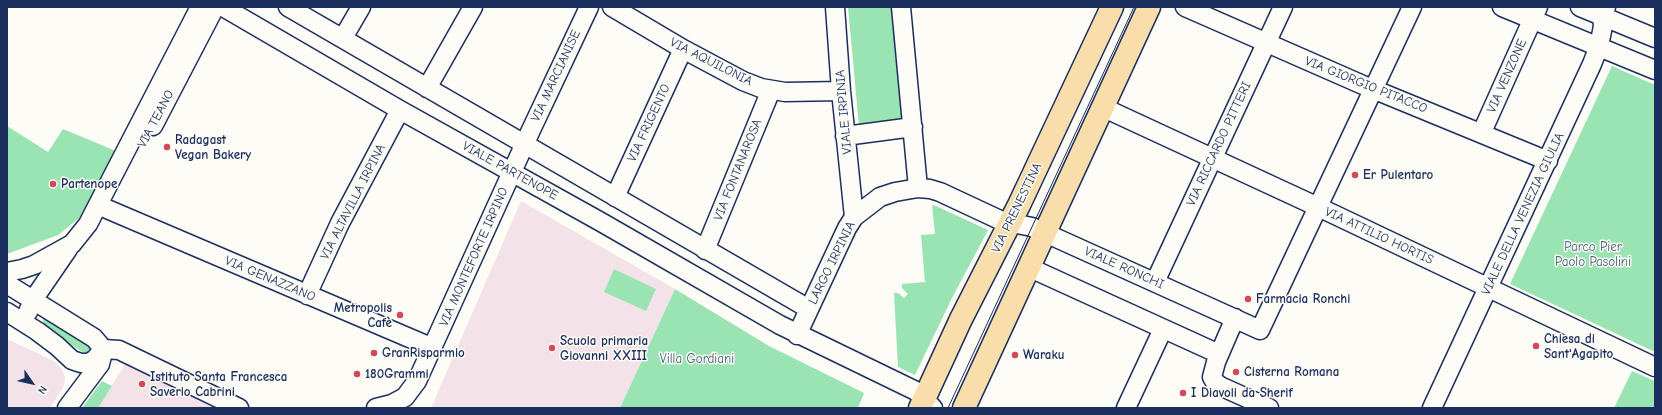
<!DOCTYPE html>
<html>
<head>
<meta charset="utf-8">
<style>
  body { margin:0 }
  #map { position:relative; width:1662px; height:415px; overflow:hidden; background:#fdfcf7; font-family:"Comic Neue",sans-serif }
  canvas { display:block }
  .frame { position:absolute; inset:0; border:8px solid #1b2f5e; pointer-events:none }
  .north { position:absolute; left:12px; top:363px; width:40px; height:40px; -webkit-text-stroke:3px #fdfcf7; paint-order:stroke; rotate:124deg; font-size:11px; font-weight:700; line-height:16px; text-align:center; color:#1b2f5e }
  .north::after { content:''; display:block; margin:auto; width:14px; height:18px; background:#1b2f5e; clip-path:polygon(50% 0,100% 100%,50% 72%,0 100%) }
</style>
</head>
<body>
<div id="map">
<canvas width="1662" height="415"></canvas>
<div class="frame"></div>
<div class="north">N</div>
</div>
<script>
const context = document.querySelector('canvas').getContext('2d');
context.lineJoin = 'round';
function fill(path, color) {
  context.fillStyle = color;
  context.fill(path, 'evenodd');
}
function toPath(rows) {
  const path = new Path2D();
  for (const r of rows) {
    path.moveTo(r[0], r[1]);
    for (let i = 2; i < r.length; i += 2) path.lineTo(r[i], r[i + 1]);
  }
  return path;
}
function trace(path, color, width, dash) {
  context.strokeStyle = color;
  context.lineWidth = width;
  context.lineCap = dash ? 'butt' : 'round';
  context.setLineDash(dash || []);
  context.stroke(path);
}
function drawText(font, color, halo, rows, align = 'center') {
  context.font = font + ' "Comic Neue",sans-serif';
  context.lineWidth = 3;
  context.setLineDash([]);
  context.textBaseline = 'middle';
  context.strokeStyle = halo;
  context.fillStyle = color;
  for (const [text, x, y, turn = 0] of rows) {
    context.save();
    context.translate(x, y);
    context.rotate((+turn || 0) * Math.PI / 180);
    context.textAlign = isNaN(turn) ? turn : align;
    if (halo) context.strokeText(text, 0, 0);
    context.fillText(text, 0, 0);
    context.restore();
  }
}
fill(toPath([
  [521,201,675,289,620,408,431,408],
  [7,339,54,361,62,369,65,377,64,386,50,408,7,408],
  [127,361,217,408,98,408]
]), '#f3e3e9');
fill(toPath([
  [848,7,892,7,903,122,859,126],
  [1612,66,1655,85,1655,352,1510,284],
  [7,126,48,152,63,129,116,151,83,215,58,235,7,254],
  [932,205,936,206,988,230,952,298,915,375,898,367,894,293,898,293,904,298,908,294,902,288,902,284,925,282,921,235,935,234],
  [614,269,656,289,646,311,604,292],
  [675,289,769,346,864,393,858,408,620,408],
  [41,312,91,346,91,350,87,353,84,353,51,331,44,324],
  [1632,371,1655,381,1655,408,1614,408],
  [102,381,112,386,98,408,82,408]
]), '#9ae3b2');
const minor = toPath([
  [223,7,400,110,601,222,780,325,916,391,933,408],
  [288,7,809,309],
  [612,7,683,49,743,81,761,88,785,92,841,91],
  [835,7,841,91,854,217],
  [901,7,918,188],
  [1185,7,1363,85,1548,161],
  [1502,7,1655,70],
  [1580,7,1655,38],
  [343,38,361,7],
  [427,88,473,7],
  [1102,107,1331,213,1655,367],
  [153,126,215,7],
  [1482,132,1538,7],
  [845,136,913,127],
  [615,197,683,49],
  [107,209,433,348],
  [705,250,771,90],
  [1028,267,1219,354],
  [7,272,22,269,34,265,72,244,88,224,200,7],
  [1155,282,1283,7],
  [7,284,94,338,100,345,102,356,100,364,67,408],
  [307,295,340,223,400,110],
  [7,312,37,331,57,346,72,360,81,363,88,363,94,360,104,349,119,350,239,408],
  [28,312,33,300,68,249],
  [1235,318,1216,362,1212,377,1215,382,1220,386,1269,408],
  [797,335,847,228,854,217,880,197,895,192,918,188,930,189,940,192,1002,221,1032,227,1260,330,1412,7],
  [376,408,392,404,405,397,417,381,531,130,589,7],
  [1126,408,1163,329],
  [1432,408,1592,64,1599,46,1603,26,1602,16,1606,7]
]);
const major = toPath([
  [920,408,961,319,1019,205,1112,7],
  [964,408,1149,7]
]);
trace(minor, '#1b2f5e', 21);
trace(major, '#1b2f5e', 25);
trace(minor, '#fdfcf7', 18);
trace(major, '#f9deab', 22);
trace(toPath([
  [948,408,1134,7]
]), '#1b2f5e', 1);
for (const [x, y, r, color] of [
  [167,147,4,"#d1495b"],
  [1355,175,4,"#d1495b"],
  [53,184,4,"#d1495b"],
  [1248,299,4,"#d1495b"],
  [400,315,4,"#d1495b"],
  [1536,346,4,"#d1495b"],
  [552,348,4,"#d1495b"],
  [374,353,4,"#d1495b"],
  [1015,355,4,"#d1495b"],
  [1236,372,4,"#d1495b"],
  [357,374,4,"#d1495b"],
  [142,384,4,"#d1495b"],
  [1183,393,4,"#d1495b"]
]) {
  const dot = new Path2D();
  dot.arc(x, y, r, 0, 2 * Math.PI);
  context.fillStyle = color;
  context.fill(dot);
  trace(dot, '#fdfcf7', 1.5);
}
drawText('13px', '#1b2f5e', '#fdfcf7', [
  ["VIA AQUILONIA",711,62,27],
  ["VIA MARCIANISE",556,76,-65],
  ["VIA VENZONE",1507,76,-66],
  ["VIA GIORGIO PITACCO",1366,85,22],
  ["VIALE IRPINIA",844,112,-95],
  ["VIA TEANO",156,119,-62],
  ["VIA FRIGENTO",649,123,-65],
  ["VIA RICCARDO PITTERI",1219,144,-65],
  ["VIA FONTANAROSA",738,170,-68],
  ["VIALE PARTENOPE",510,171,29],
  ["VIA ALTAVILLA IRPINA",353,202,-63],
  ["VIA PRENESTINA",1017,208,-64],
  ["VIALE DELLA VENEZIA GIULIA",1523,214,-65],
  ["VIA ATTILIO HORTIS",1379,236,25],
  ["VIA MONTEFORTE IRPINO",474,257,-66],
  ["LARGO IRPINIA",832,263,-64],
  ["VIALE RONCHI",1124,268,24],
  ["VIA GENAZZANO",270,279,23]
]);
drawText('bold 13px', '#1b2f5e', '#fdfcf7', [
  ["Radagast",175,140],
  ["Vegan Bakery",175,155],
  ["Er Pulentaro",1363,175],
  ["Partenope",61,184],
  ["Farmacia Ronchi",1256,299],
  ["Metropolis",392,308,"right"],
  ["Cafè",392,323,"right"],
  ["Chiesa di",1544,339],
  ["Sant'Agapito",1544,354],
  ["Scuola primaria",560,341],
  ["Giovanni XXIII",560,356],
  ["GranRisparmio",382,353],
  ["Waraku",1023,355],
  ["Cisterna Romana",1244,372],
  ["180Grammi",365,374],
  ["Istituto Santa Francesca",150,377],
  ["Saverio Cabrini",150,392],
  ["I Diavoli da Sherif",1191,393]
], 'left');
drawText('13px', '#3b5c73', '#fdfcf7', [
  ["Parco Pier",1593,247],
  ["Paolo Pasolini",1593,262],
  ["Villa Gordiani",697,359]
]);
</script>
</body>
</html>
